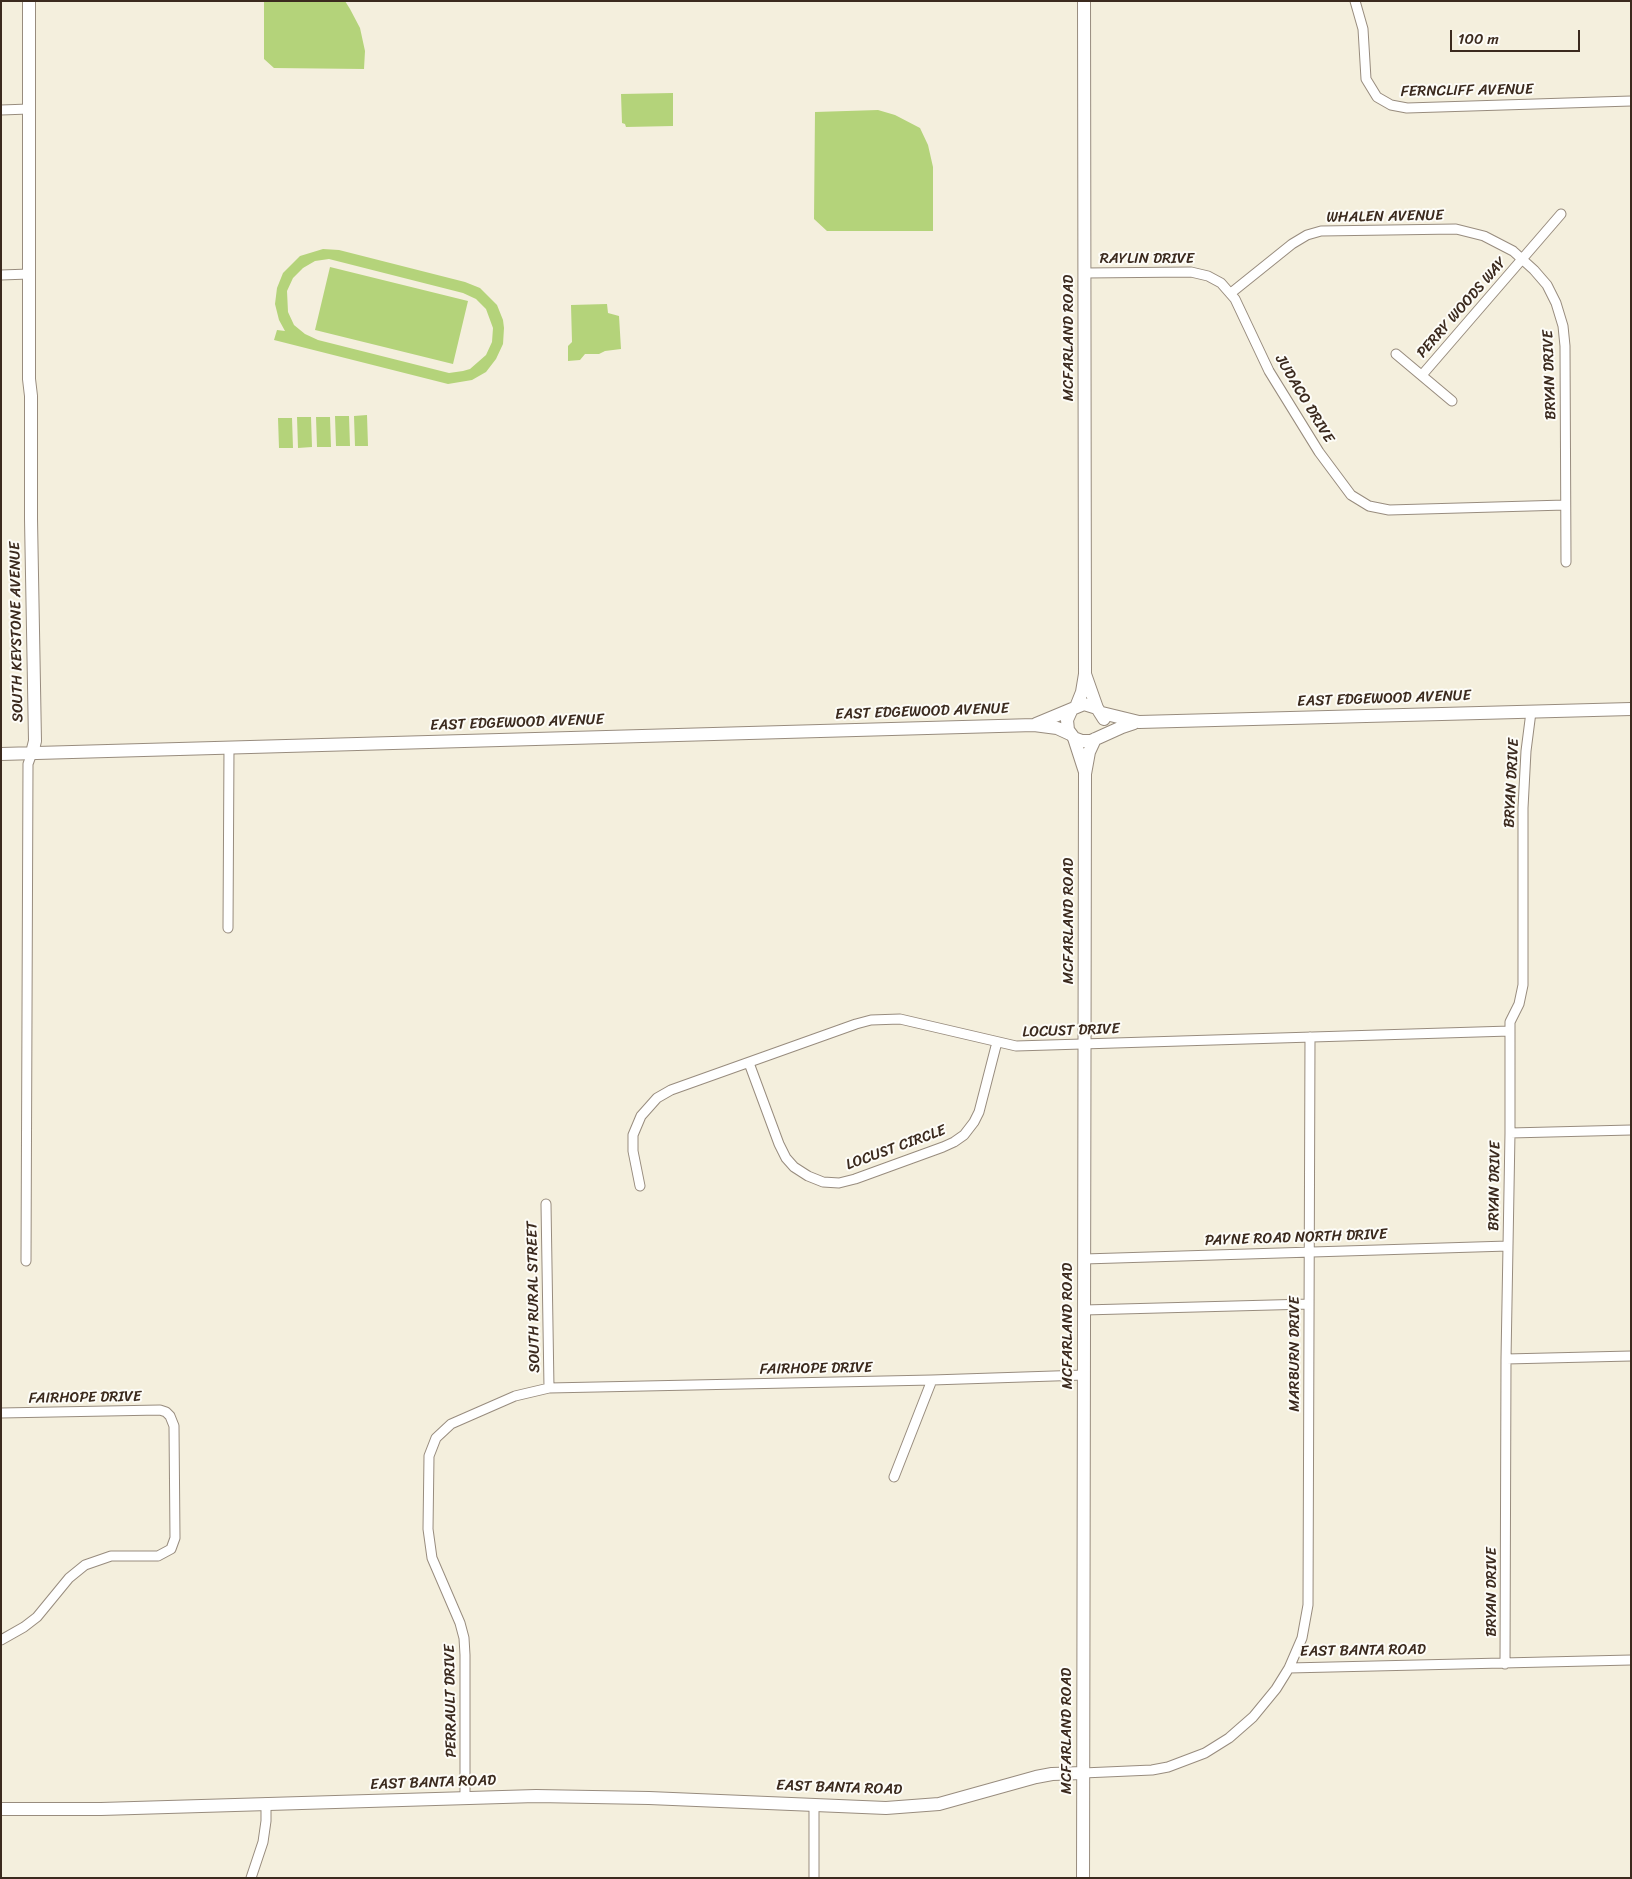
<!DOCTYPE html>
<html>
<head>
<meta charset="utf-8">
<style>
  body { margin:0 }
  #map { position:relative; width:1632px; height:1879px; overflow:hidden; background:#f4efdd; font-family:Sriracha,sans-serif }
  canvas { display:block }
  .frame { position:absolute; inset:0; border:2px solid #3b2a1e; pointer-events:none }
  .scale { position:absolute; left:1450px; top:30px; width:130px; height:22px; box-sizing:border-box; border:2px solid #3b2a1e; border-top:0; padding-left:6px; font-size:15px; line-height:18px; white-space:nowrap; color:#3b2a1e; -webkit-text-stroke:4px #fdfcf7; paint-order:stroke }
</style>
</head>
<body>
<div id="map">
<canvas width="1632" height="1879"></canvas>
<div class="frame"></div>
<div class="scale">100 m</div>
</div>
<script>
const context = document.querySelector('canvas').getContext('2d');
context.lineJoin = 'round';
function fill(path, color) {
  context.fillStyle = color;
  context.fill(path, 'evenodd');
}
function toPath(rows) {
  const path = new Path2D();
  for (const r of rows) {
    path.moveTo(r[0], r[1]);
    for (let i = 2; i < r.length; i += 2) path.lineTo(r[i], r[i + 1]);
  }
  return path;
}
function trace(path, color, width, dash) {
  context.strokeStyle = color;
  context.lineWidth = width;
  context.lineCap = dash ? 'butt' : 'round';
  context.setLineDash(dash || []);
  context.stroke(path);
}
function drawText(font, color, halo, rows, align = 'center') {
  context.font = font + ' Sriracha,sans-serif';
  context.lineWidth = 4;
  context.setLineDash([]);
  context.textBaseline = 'middle';
  context.strokeStyle = halo;
  context.fillStyle = color;
  for (const [text, x, y, turn = 0] of rows) {
    context.save();
    context.translate(x, y);
    context.rotate((+turn || 0) * Math.PI / 180);
    context.textAlign = isNaN(turn) ? turn : align;
    if (halo) context.strokeText(text, 0, 0);
    context.fillText(text, 0, 0);
    context.restore();
  }
}
fill(toPath([
  [264,1,345,1,350,9,360,28,365,51,364,69,274,68,264,59],
  [673,93,673,126,626,127,625,124,622,123,621,94],
  [878,110,895,115,920,128,928,145,933,167,933,231,827,231,814,219,815,112],
  [323,249,339,250,465,282,480,288,497,305,503,320,504,328,503,344,496,359,486,372,472,380,448,384,274,340,277,330,285,331,279,320,275,304,277,288,283,273,300,256],
  [329,259,463,293,476,299,486,309,493,328,492,342,486,355,470,369,463,371,449,373,318,340,305,334,294,325,288,312,287,291,293,278,303,268,315,261],
  [330,267,468,301,453,364,315,330],
  [607,304,608,313,619,316,621,349,605,351,599,354,585,354,580,360,568,361,568,346,572,342,571,305],
  [367,415,368,446,355,446,354,416],
  [335,416,349,416,350,446,336,446],
  [297,417,311,417,312,447,298,448],
  [316,417,330,417,331,447,317,447],
  [278,418,292,418,293,448,279,448]
]), '#b4d37a');
const street = toPath([
  [1355,1,1363,29,1366,79,1377,97,1391,105,1407,108,1631,101],
  [1,110,29,109],
  [1086,273,1191,272,1208,276,1221,283,1235,299,1269,371,1319,452,1351,495,1369,506,1389,510,1565,505],
  [1,275,29,274],
  [1231,293,1292,244,1307,235,1321,231,1456,229,1484,236,1513,251,1534,270,1547,285,1556,303,1563,326,1565,346,1566,562],
  [1396,354,1452,401],
  [1422,375,1561,214],
  [228,928,229,747],
  [749,1063,779,1144,786,1158,794,1167,808,1176,823,1182,839,1183,855,1179,943,1147,954,1142,964,1135,974,1122,979,1112,997,1042],
  [1510,1133,1631,1130],
  [640,1186,633,1151,633,1135,641,1116,657,1098,671,1090,856,1024,871,1020,900,1019,1016,1046,1510,1031],
  [546,1204,549,1388],
  [1084,1259,1508,1246],
  [26,1261,28,764,32,753],
  [1084,1310,1309,1304],
  [1506,1359,1631,1356],
  [1,1413,160,1410,166,1412,170,1416,174,1426,175,1538,171,1549,158,1556,111,1556,85,1565,69,1578,37,1617,24,1627,1,1640],
  [894,1477,932,1380],
  [1505,1664,1506,1359,1510,1133,1510,1022,1519,1004,1523,985,1523,808,1526,751,1531,712],
  [1289,1668,1302,1638,1308,1605,1310,1037],
  [1083,1773,1152,1770,1168,1767,1205,1753,1229,1738,1253,1717,1276,1689,1289,1668,1631,1660],
  [465,1798,465,1655,464,1638,460,1623,432,1558,428,1529,429,1456,436,1438,451,1424,515,1396,549,1388,932,1380,1084,1375],
  [251,1878,263,1842,266,1821,266,1803],
  [814,1878,814,1805]
]);
const secondary = toPath([
  [29,1,29,379,31,396,31,519,35,741,32,753],
  [1085,674,1097,708],
  [1076,707,1082,692,1085,674,1084,1],
  [1071,711,1067,720,1068,730,1074,738,1082,741,1091,741,1122,727,1134,723],
  [1102,713,1139,722,1631,709],
  [1036,724,1084,704,1097,708,1104,719],
  [1074,738,1085,772],
  [1,754,1034,725,1057,728,1070,734],
  [1,1809,101,1809,536,1796,649,1798,886,1808,939,1804,1036,1777,1052,1774,1083,1773],
  [1083,1878,1085,774,1089,752,1095,739]
]);
trace(street, '#988c7e', 11);
trace(secondary, '#988c7e', 14);
trace(street, '#fff', 9);
trace(secondary, '#fff', 12);
drawText('15px', '#3b2a1e', '#fdfcf7', [
  ["FERNCLIFF AVENUE",1467,91,-1],
  ["WHALEN AVENUE",1385,217,-1],
  ["RAYLIN DRIVE",1147,259],
  ["PERRY WOODS WAY",1462,308,-49],
  ["MCFARLAND ROAD",1069,338,-90],
  ["BRYAN DRIVE",1550,375,-92],
  ["JUDACO DRIVE",1304,399,59],
  ["SOUTH KEYSTONE AVENUE",17,632,-91],
  ["EAST EDGEWOOD AVENUE",1384,699,-2],
  ["EAST EDGEWOOD AVENUE",922,712,-2],
  ["EAST EDGEWOOD AVENUE",517,723,-2],
  ["BRYAN DRIVE",1512,783,-87],
  ["MCFARLAND ROAD",1069,921,-90],
  ["LOCUST DRIVE",1071,1031,-2],
  ["LOCUST CIRCLE",896,1148,-20],
  ["BRYAN DRIVE",1495,1186,-89],
  ["PAYNE ROAD NORTH DRIVE",1296,1238,-2],
  ["SOUTH RURAL STREET",534,1297,-91],
  ["MCFARLAND ROAD",1068,1326,-90],
  ["MARBURN DRIVE",1295,1354,-90],
  ["FAIRHOPE DRIVE",816,1369,-1],
  ["FAIRHOPE DRIVE",85,1398,-1],
  ["BRYAN DRIVE",1492,1592,-90],
  ["EAST BANTA ROAD",1363,1651,-1],
  ["PERRAULT DRIVE",451,1701,-91],
  ["MCFARLAND ROAD",1067,1731,-90],
  ["EAST BANTA ROAD",433,1783,-2],
  ["EAST BANTA ROAD",839,1788,2]
]);
</script>
</body>
</html>
